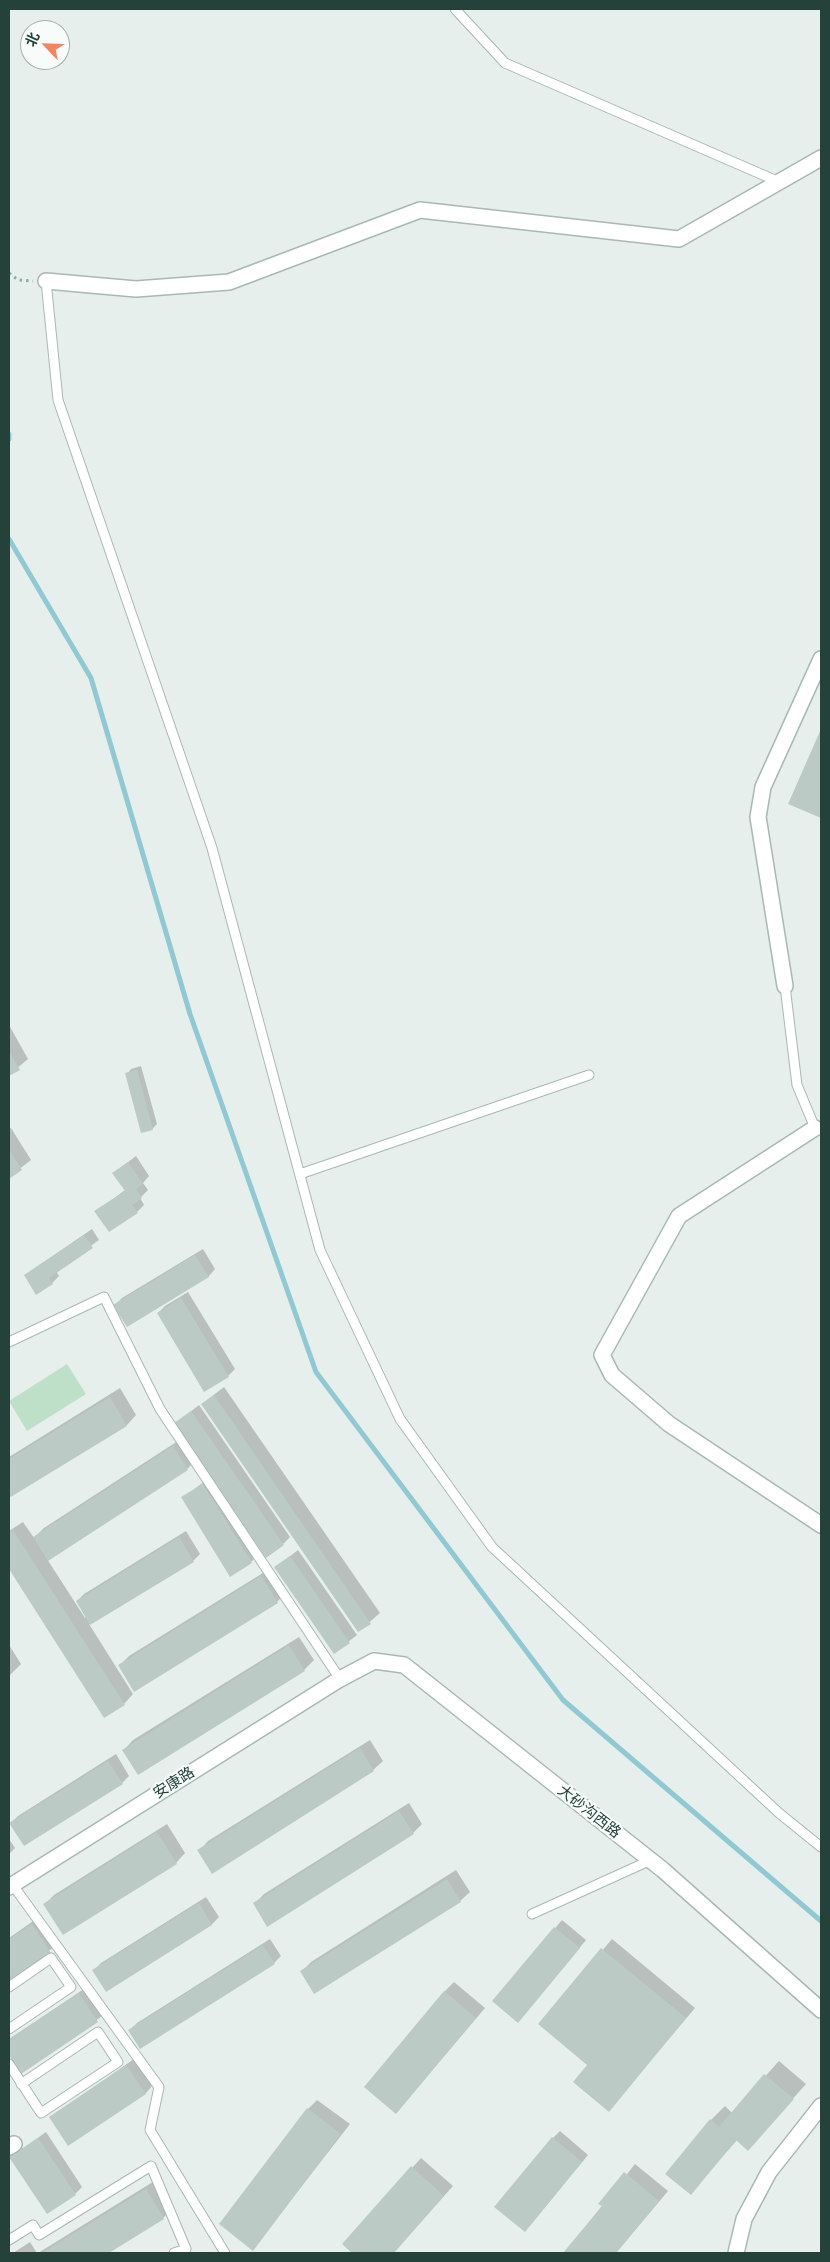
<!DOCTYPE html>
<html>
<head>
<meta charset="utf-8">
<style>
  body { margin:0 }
  #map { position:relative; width:830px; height:2262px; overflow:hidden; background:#e6efeb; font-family:"Work Sans","Noto Sans SC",sans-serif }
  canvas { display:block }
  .frame { position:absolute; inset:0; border:10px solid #24423a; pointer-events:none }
  .north { position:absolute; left:20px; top:20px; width:50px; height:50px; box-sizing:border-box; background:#f7fbf9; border:1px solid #a3b1ad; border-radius:50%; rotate:294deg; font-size:14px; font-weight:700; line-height:20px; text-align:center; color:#24423a }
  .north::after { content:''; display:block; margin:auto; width:18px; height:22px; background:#f4845f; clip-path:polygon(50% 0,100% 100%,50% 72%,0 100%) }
</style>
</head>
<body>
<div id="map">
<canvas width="830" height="2262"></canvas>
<div class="frame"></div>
<div class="north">北</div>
</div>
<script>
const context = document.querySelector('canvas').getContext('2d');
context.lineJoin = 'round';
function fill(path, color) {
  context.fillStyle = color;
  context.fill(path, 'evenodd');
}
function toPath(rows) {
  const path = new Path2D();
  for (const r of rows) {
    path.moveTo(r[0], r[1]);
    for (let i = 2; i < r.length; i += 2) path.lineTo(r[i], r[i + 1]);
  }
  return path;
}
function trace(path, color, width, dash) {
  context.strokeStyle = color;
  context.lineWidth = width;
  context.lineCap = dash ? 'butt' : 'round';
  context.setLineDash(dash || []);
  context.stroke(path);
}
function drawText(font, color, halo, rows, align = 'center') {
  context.font = font + ' "Work Sans","Noto Sans SC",sans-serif';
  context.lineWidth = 4.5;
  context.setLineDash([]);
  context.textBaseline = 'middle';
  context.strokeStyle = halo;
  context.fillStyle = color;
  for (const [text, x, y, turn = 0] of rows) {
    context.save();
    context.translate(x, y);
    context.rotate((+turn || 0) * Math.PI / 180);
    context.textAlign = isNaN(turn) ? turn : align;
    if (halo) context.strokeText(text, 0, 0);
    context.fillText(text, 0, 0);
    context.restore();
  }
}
fill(toPath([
  [67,1364,86,1394,27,1431,9,1401]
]), '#bfe0c8');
fill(toPath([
  [821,732,821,817,790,803],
  [9,1025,28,1059,9,1075],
  [141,1066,157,1124,152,1129,127,1074,131,1069],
  [11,1128,31,1160,9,1177,9,1129],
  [136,1156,149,1176,143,1183,148,1190,140,1198,144,1205,137,1212,96,1212,125,1190,114,1173],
  [92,1229,99,1240,56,1271,59,1276,52,1283,25,1275],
  [203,1249,215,1269,208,1277,115,1305,122,1298],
  [188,1292,235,1369,228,1376,158,1313,165,1306],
  [224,1387,380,1613,359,1631,202,1404],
  [120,1388,136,1415,127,1425,9,1497,9,1457],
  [199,1405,290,1537,283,1544,212,1477,211,1478,258,1555,251,1562,182,1498,212,1476,199,1457,187,1469,47,1559,85,1618,87,1617,77,1601,84,1594,186,1531,200,1554,193,1561,89,1624,133,1694,124,1704,104,1716,9,1567,9,1531,23,1522,34,1538,44,1528,184,1437,175,1424],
  [298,1550,357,1635,335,1652,276,1567],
  [271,1568,286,1592,277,1602,120,1665,129,1656],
  [299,1637,314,1660,304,1670,139,1774,124,1750,133,1740],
  [9,1645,21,1664,9,1676],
  [370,1740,383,1761,373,1770,199,1851,208,1841],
  [116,1754,129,1776,122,1783,11,1823,18,1816],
  [409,1803,422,1824,413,1833,254,1904,264,1894],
  [167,1824,185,1853,176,1863,45,1904,54,1895],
  [9,1839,15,1848,9,1854],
  [456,1870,470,1892,460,1901,302,1971,311,1962],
  [206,1897,219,1917,212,1924,106,1990,94,1970,101,1963],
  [39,1917,57,1945,9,1979,9,1938],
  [562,1920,586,1940,525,2014,494,2001],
  [270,1939,281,1956,274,1963,130,2030,137,2023],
  [612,1939,695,2008,609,2110,589,2064,540,2024],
  [454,1982,485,2008,396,2113,444,1992],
  [87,1987,105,2014,22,2072,9,2053,9,2039],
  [134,2059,152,2086,145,2094,51,2117],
  [779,2061,806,2084,748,2149,737,2140,690,2194,711,2120,725,2106,732,2113],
  [317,2100,350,2124,253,2249,308,2109],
  [560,2131,588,2155,532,2223,553,2138],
  [46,2132,82,2187,75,2194,11,2157],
  [421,2158,453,2186,393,2253,354,2253,344,2244],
  [635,2164,668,2191,616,2253,565,2253],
  [156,2180,173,2208,163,2218,106,2253,38,2253],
  [30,2242,37,2253,13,2253]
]), '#0003');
trace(toPath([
  [9,434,9,439],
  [9,539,91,678,190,1014,316,1372,563,1700,821,1921]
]), '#8ec9d4', 5);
fill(toPath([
  [821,729,821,818,788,804],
  [9,1051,20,1070,9,1076],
  [137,1070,153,1130,141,1133,125,1073],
  [9,1149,22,1170,9,1179],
  [128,1162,143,1184,136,1189,142,1198,132,1205,138,1213,109,1232,94,1211,125,1191,112,1173],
  [84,1235,93,1248,49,1278,53,1284,36,1295,24,1275],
  [195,1255,209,1277,127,1327,113,1305],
  [181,1298,229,1377,204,1392,157,1313],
  [214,1395,371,1624,358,1632,201,1404],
  [110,1397,127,1426,9,1498,9,1459],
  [191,1411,284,1545,266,1558,174,1423],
  [173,1446,188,1470,48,1561,33,1537],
  [203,1484,252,1563,230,1577,181,1497],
  [13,1530,125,1705,104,1718,9,1569,9,1533],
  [179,1537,194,1562,90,1625,76,1601],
  [290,1556,350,1643,334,1654,274,1567],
  [261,1576,278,1603,134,1692,118,1665],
  [289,1645,305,1671,138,1775,122,1750],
  [360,1748,374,1771,212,1874,197,1850],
  [108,1761,123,1784,24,1846,9,1823],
  [399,1811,414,1834,267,1927,253,1903],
  [157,1832,177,1864,63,1935,43,1904],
  [447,1879,461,1902,314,1994,300,1971],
  [199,1903,212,1925,106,1992,92,1970],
  [32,1924,51,1953,9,1981,9,1939],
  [554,1927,580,1948,518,2023,492,2001],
  [263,1945,275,1964,140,2049,128,2030],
  [601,1948,686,2018,609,2112,573,2082,587,2065,538,2024],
  [444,1991,476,2018,396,2114,364,2087],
  [79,1993,98,2022,21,2074,9,2055,9,2040],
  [126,2065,146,2094,68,2146,49,2117],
  [764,2074,794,2099,748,2151,736,2140,691,2195,665,2174,710,2119,719,2127],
  [307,2108,341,2134,253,2251,219,2224],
  [552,2137,582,2162,525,2232,494,2207],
  [38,2138,76,2195,47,2214,9,2157],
  [411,2166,444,2196,394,2253,352,2253,342,2244],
  [624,2172,659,2201,616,2253,563,2253,602,2206,598,2204],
  [146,2189,164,2219,109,2253,42,2253]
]), '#bbcac4');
const service = toPath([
  [455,9,505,63,777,181],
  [46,281,58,400,212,848,320,1250,400,1419,492,1547,779,1813,821,1847],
  [785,986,797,1085,815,1128,819,1130],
  [300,1174,589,1075],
  [9,1342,104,1297,160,1409,340,1679],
  [12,1884,159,2087,150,2130,225,2253],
  [532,1914,651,1860],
  [9,1987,51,1958,71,1987,9,2029],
  [9,2064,41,2113,118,2062,98,2032,21,2084],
  [9,2240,33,2225,39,2235,151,2166,186,2249,174,2253]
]);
const minor = toPath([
  [46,281,136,289,229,282,420,210,679,239,821,158],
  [785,986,758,817,763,787,821,659],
  [815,1128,679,1216,602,1355,612,1375,669,1424,821,1525],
  [9,2147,14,2144],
  [736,2253,744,2219,769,2172,821,2106]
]);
const tertiary = toPath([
  [9,1887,340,1679,374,1661,404,1665,663,1870,821,2010]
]);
trace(service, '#a8b8b2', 11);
trace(minor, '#a8b8b2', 18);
trace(tertiary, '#a8b8b2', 18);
trace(toPath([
  [9,273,18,280,33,281]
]), '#86b3a5', 3, [2.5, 4]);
trace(service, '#fff', 9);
trace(minor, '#fff', 15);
trace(tertiary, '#fff', 15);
drawText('15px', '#24423a', '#f7fbf9', [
  ["安康路",174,1783,-32],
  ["大砂沟西路",589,1812,38]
]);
</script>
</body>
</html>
